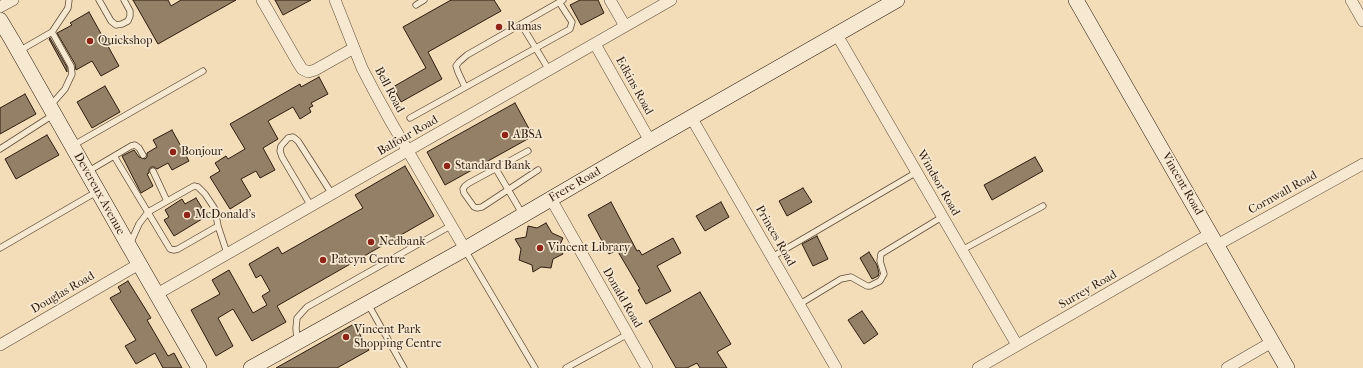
<!DOCTYPE html>
<html>
<head>
<meta charset="utf-8">
<style>
  body { margin:0 }
  canvas { display:block; background:#f3dcb8 }
</style>
</head>
<body>
<canvas width="1363" height="368"></canvas>
<script>
const context = document.querySelector('canvas').getContext('2d');
context.lineJoin = 'round';
function fill(path, color) {
  context.fillStyle = color;
  context.fill(path, 'evenodd');
}
function toPath(rows) {
  const path = new Path2D();
  for (const r of rows) {
    path.moveTo(r[0], r[1]);
    for (let i = 2; i < r.length; i += 2) path.lineTo(r[i], r[i + 1]);
  }
  return path;
}
function trace(path, color, width, dash) {
  context.strokeStyle = color;
  context.lineWidth = width;
  context.lineCap = dash ? 'butt' : 'round';
  context.setLineDash(dash || []);
  context.stroke(path);
}
function drawText(font, color, halo, rows, align = 'center') {
  context.font = font + ' "IM FELL French Canon",serif';
  context.lineWidth = 3.5;
  context.setLineDash([]);
  context.textBaseline = 'middle';
  context.strokeStyle = halo;
  context.fillStyle = color;
  for (const [text, x, y, turn = 0] of rows) {
    context.save();
    context.translate(x, y);
    context.rotate((+turn || 0) * Math.PI / 180);
    context.textAlign = isNaN(turn) ? turn : align;
    if (halo) context.strokeText(text, 0, 0);
    context.fillText(text, 0, 0);
    context.restore();
  }
}
const building = toPath([
  [133,0,168,0,171,6,181,0,236,0,158,44,133,0],
  [275,0,311,0,283,15,275,0],
  [451,0,494,0,501,11,428,52,442,79,401,102,393,87,426,68,403,27,451,0],
  [580,0,598,0,604,13,581,25,570,5,580,0],
  [89,12,119,66,101,76,92,61,76,70,75,64,57,33,72,25,70,23,89,12],
  [50,38,67,67,67,72,49,39,50,38],
  [319,77,328,94,311,103,313,106,309,108,311,112,300,119,293,107,268,121,278,139,263,148,275,170,260,178,256,171,241,179,251,196,230,209,210,177,220,171,215,163,226,156,228,159,245,149,230,124,300,84,301,87,319,77],
  [105,86,120,112,92,128,77,102,105,86],
  [25,94,36,114,0,134,0,108,25,94],
  [515,103,533,136,445,185,427,152,515,103],
  [172,130,189,161,172,170,168,163,157,169,154,167,151,167,149,170,149,173,147,174,153,186,141,193,122,156,134,150,139,157,145,159,147,157,147,153,157,147,153,140,172,130],
  [47,135,59,155,16,179,5,159,47,135],
  [1035,157,1043,171,992,200,984,185,1035,157],
  [405,166,434,216,277,306,286,322,252,341,233,309,218,318,233,346,216,356,191,310,220,294,212,280,229,270,253,313,267,305,262,296,270,291,261,275,256,278,249,264,278,247,282,254,363,208,355,195,405,166],
  [803,188,812,202,787,216,779,201,803,188],
  [196,198,207,216,174,236,164,220,169,217,165,210,182,199,185,204,196,198],
  [611,202,637,251,639,250,642,255,673,238,681,253,657,266,671,291,646,304,638,290,640,289,617,250,609,254,588,215,611,202],
  [721,202,729,217,705,231,696,216,721,202],
  [546,223,552,233,563,238,559,247,563,254,553,259,551,268,541,267,533,272,532,265,519,260,521,249,515,239,526,237,528,226,537,228,546,223],
  [817,236,828,259,813,266,802,244,817,236],
  [869,252,877,265,879,273,878,276,872,279,860,258,869,252],
  [128,281,151,318,147,320,168,356,174,353,182,368,163,368,155,353,136,364,125,346,136,340,110,298,121,292,118,287,128,281],
  [700,292,731,344,717,352,727,368,700,368,697,363,687,368,676,368,649,321,700,292],
  [862,311,878,334,864,344,848,320,862,311],
  [354,324,369,350,337,368,276,368,354,324]
]);
fill(building, '#948067');
trace(building, '#2e1c0f', 1);
const lane = toPath([
  [99,0,111,21,116,25,122,24,128,21,130,16,130,11,124,0],
  [416,5,424,0],
  [521,24,549,70],
  [19,51,52,32,68,8,69,0],
  [465,87,458,72,456,66,459,62,467,55,563,0],
  [51,105,65,89,72,74,71,66,52,32],
  [410,118,570,29,572,22,559,2],
  [72,146,203,71],
  [0,149,53,115],
  [528,151,469,183,465,186,463,189,464,193,474,207,477,208,482,207,538,170],
  [114,156,170,249,174,250,178,249,218,226],
  [496,169,523,215],
  [153,171,167,201],
  [87,172,131,146,135,145,139,148,143,155],
  [311,206,282,157,280,151,281,146,288,138,293,137,298,141,332,194],
  [130,244,139,224,148,212,194,186,198,187,205,194,215,209,218,226,227,253],
  [0,248,98,191],
  [465,250,535,368],
  [962,250,1043,206],
  [772,257,917,172],
  [368,304,404,368],
  [800,304,841,279,851,277,867,286,870,286,880,281,884,274,880,261,881,254,942,217],
  [297,341,296,328,297,318,307,307,452,225],
  [566,368,628,334]
]);
const street = toPath([
  [262,0,297,61,302,69,308,72,315,70,354,48],
  [335,0,362,68,374,91,391,122,465,249],
  [610,0,625,26],
  [1351,0,1363,21],
  [0,7,13,0],
  [837,35,1017,345],
  [595,44,650,141],
  [691,117,836,368],
  [551,199,647,368],
  [1217,245,1363,164],
  [157,294,671,0],
  [0,345,139,264],
  [978,368,1210,234],
  [1227,368,1272,342]
]);
const secondary = toPath([
  [1076,0,1287,368],
  [0,20,12,40,129,246,199,368],
  [251,368,465,249,650,141,897,0]
]);
trace(lane, '#5f4c39', 7);
trace(street, '#5f4c39', 12);
trace(secondary, '#2e1c0f', 16);
trace(lane, '#f7e8d1', 5.5);
trace(street, '#f7e8d1', 11);
trace(secondary, '#f7e8d1', 15);
for (const [x, y, r, color] of [
  [499,27,4,"#8f2418"],
  [90,41,4,"#8f2418"],
  [505,135,4,"#8f2418"],
  [173,152,4,"#8f2418"],
  [447,166,4,"#8f2418"],
  [187,215,4,"#8f2418"],
  [371,242,4,"#8f2418"],
  [540,248,4,"#8f2418"],
  [323,260,4,"#8f2418"],
  [346,337,4,"#8f2418"]
]) {
  const dot = new Path2D();
  dot.arc(x, y, r, 0, 2 * Math.PI);
  context.fillStyle = color;
  context.fill(dot);
  trace(dot, '#f7e8d1', 1.5);
}
drawText('12px', '#2e1c0f', '#f7e8d1', [
  ["Ramas",507,27],
  ["Quickshop",98,41],
  ["ABSA",513,135],
  ["Bonjour",181,152],
  ["Standard Bank",455,166],
  ["McDonald's",195,215],
  ["Nedbank",379,242],
  ["Vincent Library",548,248],
  ["Patcyn Centre",331,260],
  ["Vincent Park",354,330],
  ["Shopping Centre",354,344]
], 'left');
drawText('12px', '#2e1c0f', '#f7e8d1', [
  ["Edkins Road",634,86,61],
  ["Bell Road",389,90,62],
  ["Balfour Road",408,136,-30],
  ["Windsor Road",938,183,60],
  ["Vincent Road",1182,184,60],
  ["Frere Road",575,185,-30],
  ["Cornwall Road",1283,193,-29],
  ["Devereux Avenue",99,194,61],
  ["Princes Road",775,236,60],
  ["Surrey Road",1088,290,-30],
  ["Douglas Road",63,293,-30],
  ["Donald Road",622,298,60]
]);
</script>
</body>
</html>
